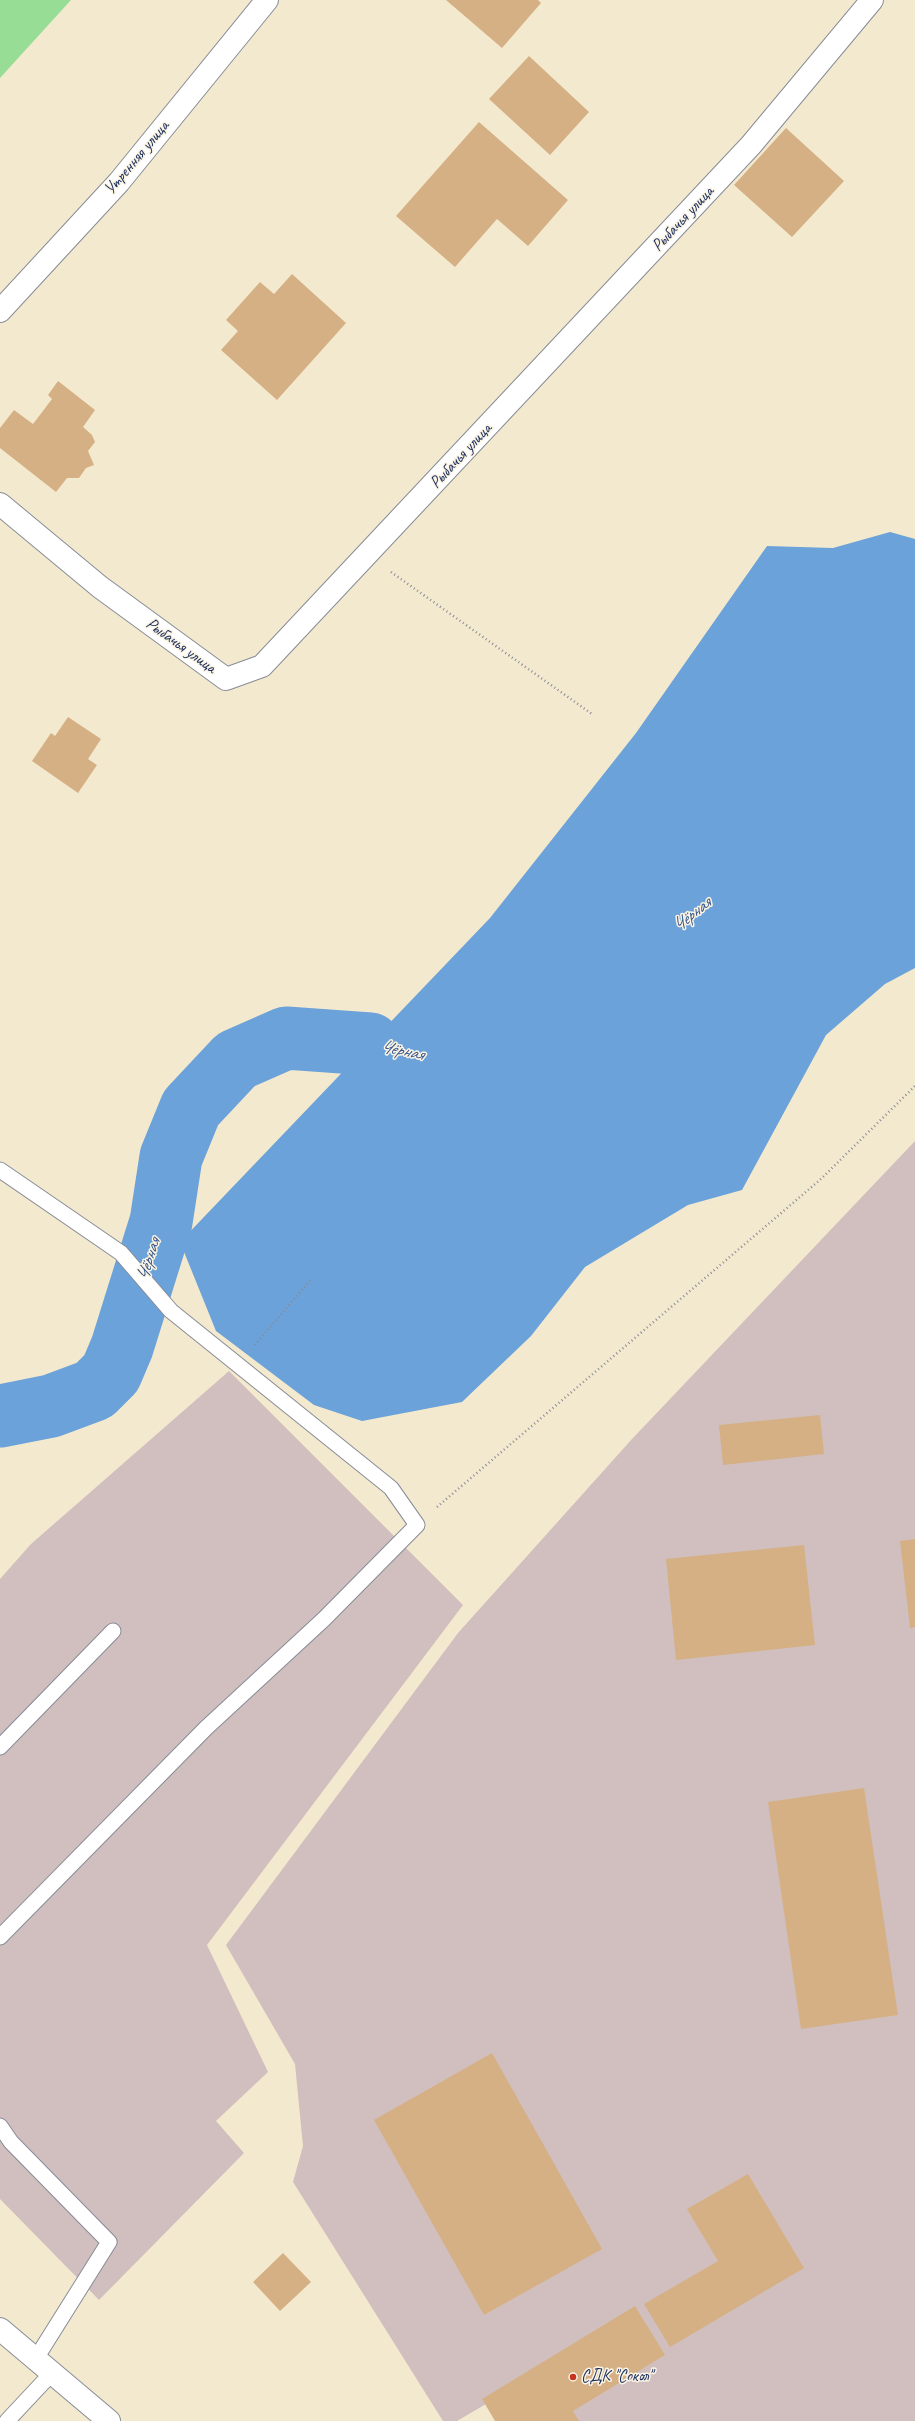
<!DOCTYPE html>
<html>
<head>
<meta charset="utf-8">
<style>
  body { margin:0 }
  canvas { display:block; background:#f3e9ce }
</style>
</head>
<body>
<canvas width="915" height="2421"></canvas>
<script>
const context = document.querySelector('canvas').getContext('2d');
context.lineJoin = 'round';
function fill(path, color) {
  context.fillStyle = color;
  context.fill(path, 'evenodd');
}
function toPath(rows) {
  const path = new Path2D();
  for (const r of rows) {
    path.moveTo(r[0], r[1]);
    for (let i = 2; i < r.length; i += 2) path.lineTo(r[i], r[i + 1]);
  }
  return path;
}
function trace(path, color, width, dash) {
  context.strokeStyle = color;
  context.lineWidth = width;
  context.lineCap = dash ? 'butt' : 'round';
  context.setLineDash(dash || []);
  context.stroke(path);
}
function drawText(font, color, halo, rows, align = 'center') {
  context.font = font + ' Caveat,sans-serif';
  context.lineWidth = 3;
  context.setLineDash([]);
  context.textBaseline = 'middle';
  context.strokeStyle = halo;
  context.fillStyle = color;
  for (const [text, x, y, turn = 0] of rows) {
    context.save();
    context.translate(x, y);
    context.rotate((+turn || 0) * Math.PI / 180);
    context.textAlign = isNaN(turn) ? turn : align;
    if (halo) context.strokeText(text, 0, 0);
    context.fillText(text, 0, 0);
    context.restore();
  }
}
fill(toPath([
  [915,1141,915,2421,552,2421,527,2380,457,2421,443,2421,293,2182,303,2146,295,2064,226,1945,458,1633,632,1439],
  [229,1371,463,1605,207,1945,268,2072,216,2121,244,2153,99,2300,0,2199,0,1579,31,1544]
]), '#d1bfbf');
fill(toPath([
  [0,0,71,0,0,78]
]), '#97dd96');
fill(toPath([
  [890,532,915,539,915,968,885,984,826,1035,742,1190,688,1205,585,1267,531,1336,462,1402,362,1421,314,1405,216,1331,180,1242,490,918,636,733,767,546,833,548]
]), '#6ba2d9');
trace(toPath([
  [0,1416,51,1406,94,1390,111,1373,122,1347,161,1222,171,1157,191,1108,236,1060,286,1038,370,1044]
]), '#6ba2d9', 63);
fill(toPath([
  [446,0,538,0,541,3,502,48],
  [529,56,589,112,550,155,489,99],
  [479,122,568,200,528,246,497,219,455,267,396,216],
  [786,128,844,181,792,237,734,185],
  [292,274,346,323,277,400,221,350,238,331,226,320,260,282,274,294],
  [58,381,95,410,83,427,92,435,95,442,88,451,94,465,86,468,79,478,67,478,56,492,0,448,0,428,14,410,33,424,52,399,48,395],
  [68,717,101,739,88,759,97,765,78,793,32,761,51,733,55,736],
  [820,1415,824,1454,723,1465,719,1425],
  [915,1539,915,1627,910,1628,900,1541],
  [804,1545,815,1645,676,1660,666,1559],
  [864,1788,898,2015,801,2029,768,1802],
  [492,2053,602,2249,484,2315,374,2120],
  [748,2174,804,2268,670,2347,644,2304,718,2261,687,2209],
  [283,2253,311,2282,280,2311,253,2282],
  [635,2306,665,2355,573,2411,579,2421,495,2421,482,2399]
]), '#d5b084');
const service = toPath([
  [0,1170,121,1253,171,1311,391,1488,417,1525,324,1619,206,1728,0,1937],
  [0,1747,113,1631],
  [0,2126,11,2142,109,2242,35,2360],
  [7,2421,51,2374]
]);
const minor = toPath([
  [0,311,119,182,267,0],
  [0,504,100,587,226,679,262,666,751,145,872,0],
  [0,2329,109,2421]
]);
trace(service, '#878c96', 17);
trace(minor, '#878c96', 24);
trace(toPath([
  [391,572,592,714],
  [255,1345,312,1278],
  [437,1507,821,1179,915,1086]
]), '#878c96', 2.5, [1, 3]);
trace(service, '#fff', 15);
trace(minor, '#fff', 22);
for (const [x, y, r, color] of [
  [573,2377,4,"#c8321e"]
]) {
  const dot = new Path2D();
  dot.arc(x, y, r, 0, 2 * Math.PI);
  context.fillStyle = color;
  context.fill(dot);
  trace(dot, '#fcf5e5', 1.5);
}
drawText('17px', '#1b2f5e', '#fcf5e5', [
  ["Утренняя улица",137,158,-50],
  ["Рыбачья улица",683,219,-47],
  ["Рыбачья улица",461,456,-47],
  ["Рыбачья улица",181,646,36]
]);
drawText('17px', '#1b2f5e', '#fcf5e5', [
  ["СДК \"Сокол\"",581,2377]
], 'left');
drawText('italic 18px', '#375789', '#fcf5e5', [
  ["Чёрная",692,915,-39],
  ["Чёрная",402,1051,11],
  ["Чёрная",149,1260,-73]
]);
</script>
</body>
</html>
